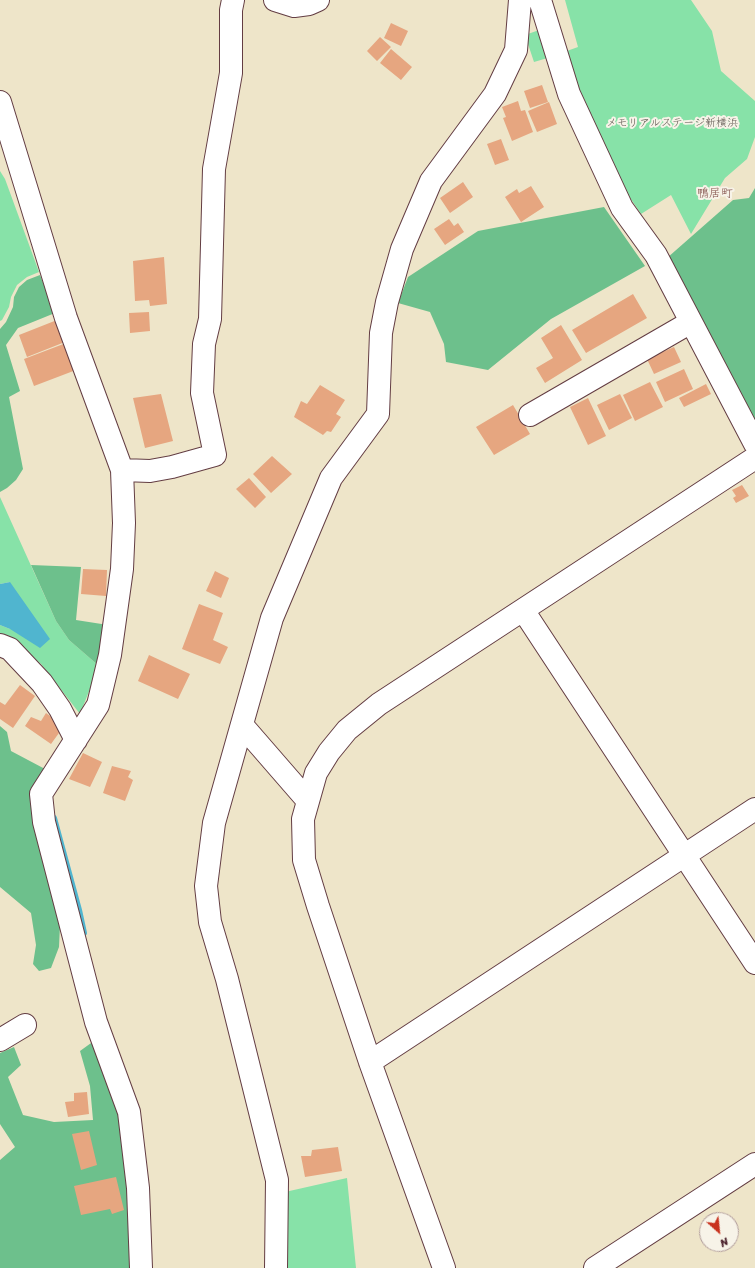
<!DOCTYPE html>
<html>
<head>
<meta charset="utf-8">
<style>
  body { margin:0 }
  #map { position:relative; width:755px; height:1268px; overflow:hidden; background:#eee5c9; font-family:Sriracha,sans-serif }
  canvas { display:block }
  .north { position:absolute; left:699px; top:1212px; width:40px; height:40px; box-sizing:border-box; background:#f7f3e8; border:1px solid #b29e9c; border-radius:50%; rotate:153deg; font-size:11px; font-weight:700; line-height:16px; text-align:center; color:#4a1f2b }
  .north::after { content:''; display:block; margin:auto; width:14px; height:18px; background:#c8321e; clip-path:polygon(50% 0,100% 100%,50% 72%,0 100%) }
</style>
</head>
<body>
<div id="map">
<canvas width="755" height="1268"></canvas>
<div class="north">N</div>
</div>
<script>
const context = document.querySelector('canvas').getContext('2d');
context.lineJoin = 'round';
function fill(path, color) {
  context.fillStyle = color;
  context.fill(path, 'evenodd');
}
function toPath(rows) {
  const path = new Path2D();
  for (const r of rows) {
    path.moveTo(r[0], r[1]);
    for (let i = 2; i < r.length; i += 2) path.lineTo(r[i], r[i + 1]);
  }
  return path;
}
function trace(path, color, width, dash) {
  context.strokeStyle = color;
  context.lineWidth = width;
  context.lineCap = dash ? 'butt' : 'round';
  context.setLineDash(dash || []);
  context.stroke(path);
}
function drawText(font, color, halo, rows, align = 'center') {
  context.font = font + ' Sriracha,"Klee One",sans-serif';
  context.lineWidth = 4;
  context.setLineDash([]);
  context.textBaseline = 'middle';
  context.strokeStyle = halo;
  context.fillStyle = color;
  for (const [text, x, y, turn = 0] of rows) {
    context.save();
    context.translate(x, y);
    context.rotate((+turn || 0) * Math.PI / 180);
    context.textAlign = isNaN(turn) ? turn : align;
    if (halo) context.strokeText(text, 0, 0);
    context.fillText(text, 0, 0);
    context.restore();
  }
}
fill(toPath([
  [565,0,691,0,712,31,721,71,755,101,755,137,747,159,725,178,691,234,671,195,641,214,622,186,586,111,564,52,578,47],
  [542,29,551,57,534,62,525,35],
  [0,171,5,179,39,272,27,277,17,285,11,297,9,307,2,320,0,321],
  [0,497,56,621,69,640,99,666,80,714,41,664,22,648,0,636,0,625,10,629,10,582,0,584],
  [347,1178,356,1268,285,1268,285,1192]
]), '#87e2a8');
fill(toPath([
  [755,188,755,425,667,258,733,200,749,198],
  [604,207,645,266,551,319,488,370,446,362,444,344,430,312,398,303,408,277,478,231],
  [40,275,55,313,18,328,6,345,20,391,9,397,23,469,16,480,7,488,0,492,0,329,6,322,13,307,14,297,19,287,27,280],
  [31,565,81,567,76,620,108,625,99,666,69,640,56,621],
  [0,726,7,732,11,751,45,769,60,925,59,947,51,968,39,971,33,964,36,945,31,913,0,887],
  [98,1038,123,1107,131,1268,0,1268,0,1160,15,1147,0,1124,0,1053,14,1047,21,1065,8,1077,23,1115,54,1122,93,1120,90,1086,80,1051]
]), '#6dc08c');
fill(toPath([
  [10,582,50,639,40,648,10,629,0,625,0,584]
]), '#50b5cf');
trace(toPath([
  [54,818,79,910,84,933]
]), '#50b5cf', 6);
fill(toPath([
  [391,23,408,31,401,46,384,38],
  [380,37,391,47,377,61,367,51],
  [391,49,412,67,401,80,380,63],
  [542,85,548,102,530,108,524,91],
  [518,101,521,111,525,110,533,132,512,141,503,118,506,117,502,107],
  [549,102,557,124,537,132,528,111],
  [501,139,509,160,495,165,487,144],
  [463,182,473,197,450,213,440,198],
  [531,186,544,207,521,222,505,197,517,189,519,193],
  [449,219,454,226,458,223,464,232,445,245,434,229],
  [164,257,167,304,150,306,149,300,135,301,133,261],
  [633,294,647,318,586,353,572,330],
  [149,312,150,331,130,333,129,313],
  [57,320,65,342,27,357,19,335],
  [561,325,582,360,545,383,536,368,553,358,541,338],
  [66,343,76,370,34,386,24,359],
  [674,347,681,362,654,374,647,359],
  [684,369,693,389,665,402,656,382],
  [650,382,663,407,635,421,623,395],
  [706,384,711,394,684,407,679,398],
  [320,385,345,400,336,414,341,417,331,432,327,431,323,435,294,417,301,401,307,404],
  [161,394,173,441,145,448,133,398],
  [620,394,632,418,609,430,597,405],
  [588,398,606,436,588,445,570,407],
  [513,405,530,434,494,455,476,427],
  [272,456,292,474,271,493,253,474],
  [249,478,266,497,255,508,236,489],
  [742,485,749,496,736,503,733,498,736,496,732,490],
  [83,569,107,570,106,596,81,594],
  [215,571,229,578,221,598,206,591],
  [199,604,223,613,213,640,228,647,220,664,182,649],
  [149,655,190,674,178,699,138,681],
  [20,685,35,696,13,728,0,719,0,702,5,705],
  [46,713,64,726,51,744,25,726,31,717,41,721],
  [83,753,102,762,90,787,69,779],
  [112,766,131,771,128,777,133,780,125,801,103,793],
  [87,1092,89,1114,68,1117,65,1102,74,1101,74,1093],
  [89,1131,97,1165,81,1170,72,1134],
  [338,1147,342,1171,305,1177,301,1156,311,1156,312,1150],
  [116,1177,124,1210,112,1214,110,1209,81,1215,74,1186]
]), '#e6a680');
const minor = toPath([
  [275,0,294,6,309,4,318,0],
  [540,0,569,94,622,208,656,255,755,444],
  [0,102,66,318,122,470,124,523,122,569,110,655,98,705,41,794,44,822,96,1022,129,1112,138,1188,141,1268],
  [530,415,691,322],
  [122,470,150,471,172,467,215,455,202,393,204,344,210,319,214,169,231,73,231,10,233,0],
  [523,610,755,963],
  [0,645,10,649,42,683,60,709,76,740],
  [242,725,308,801],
  [0,1040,25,1025],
  [370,1062,755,809],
  [276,1268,277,1180,227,979,210,922,206,886,214,823,272,618,331,478,378,414,381,333,387,302,402,249,431,181,495,94,516,50,520,0],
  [444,1268,370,1062,318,906,304,860,303,819,316,773,329,752,347,730,379,704,755,458],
  [595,1268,755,1164]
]);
trace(minor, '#633d43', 24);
trace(minor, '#fff', 22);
drawText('11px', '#59504a', '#f7f3e8', [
  ["メモリアルステージ新横浜",672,123]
]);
drawText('12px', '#814e49', '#f7f3e8', [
  ["鴨居町",715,194]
]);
</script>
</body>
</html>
